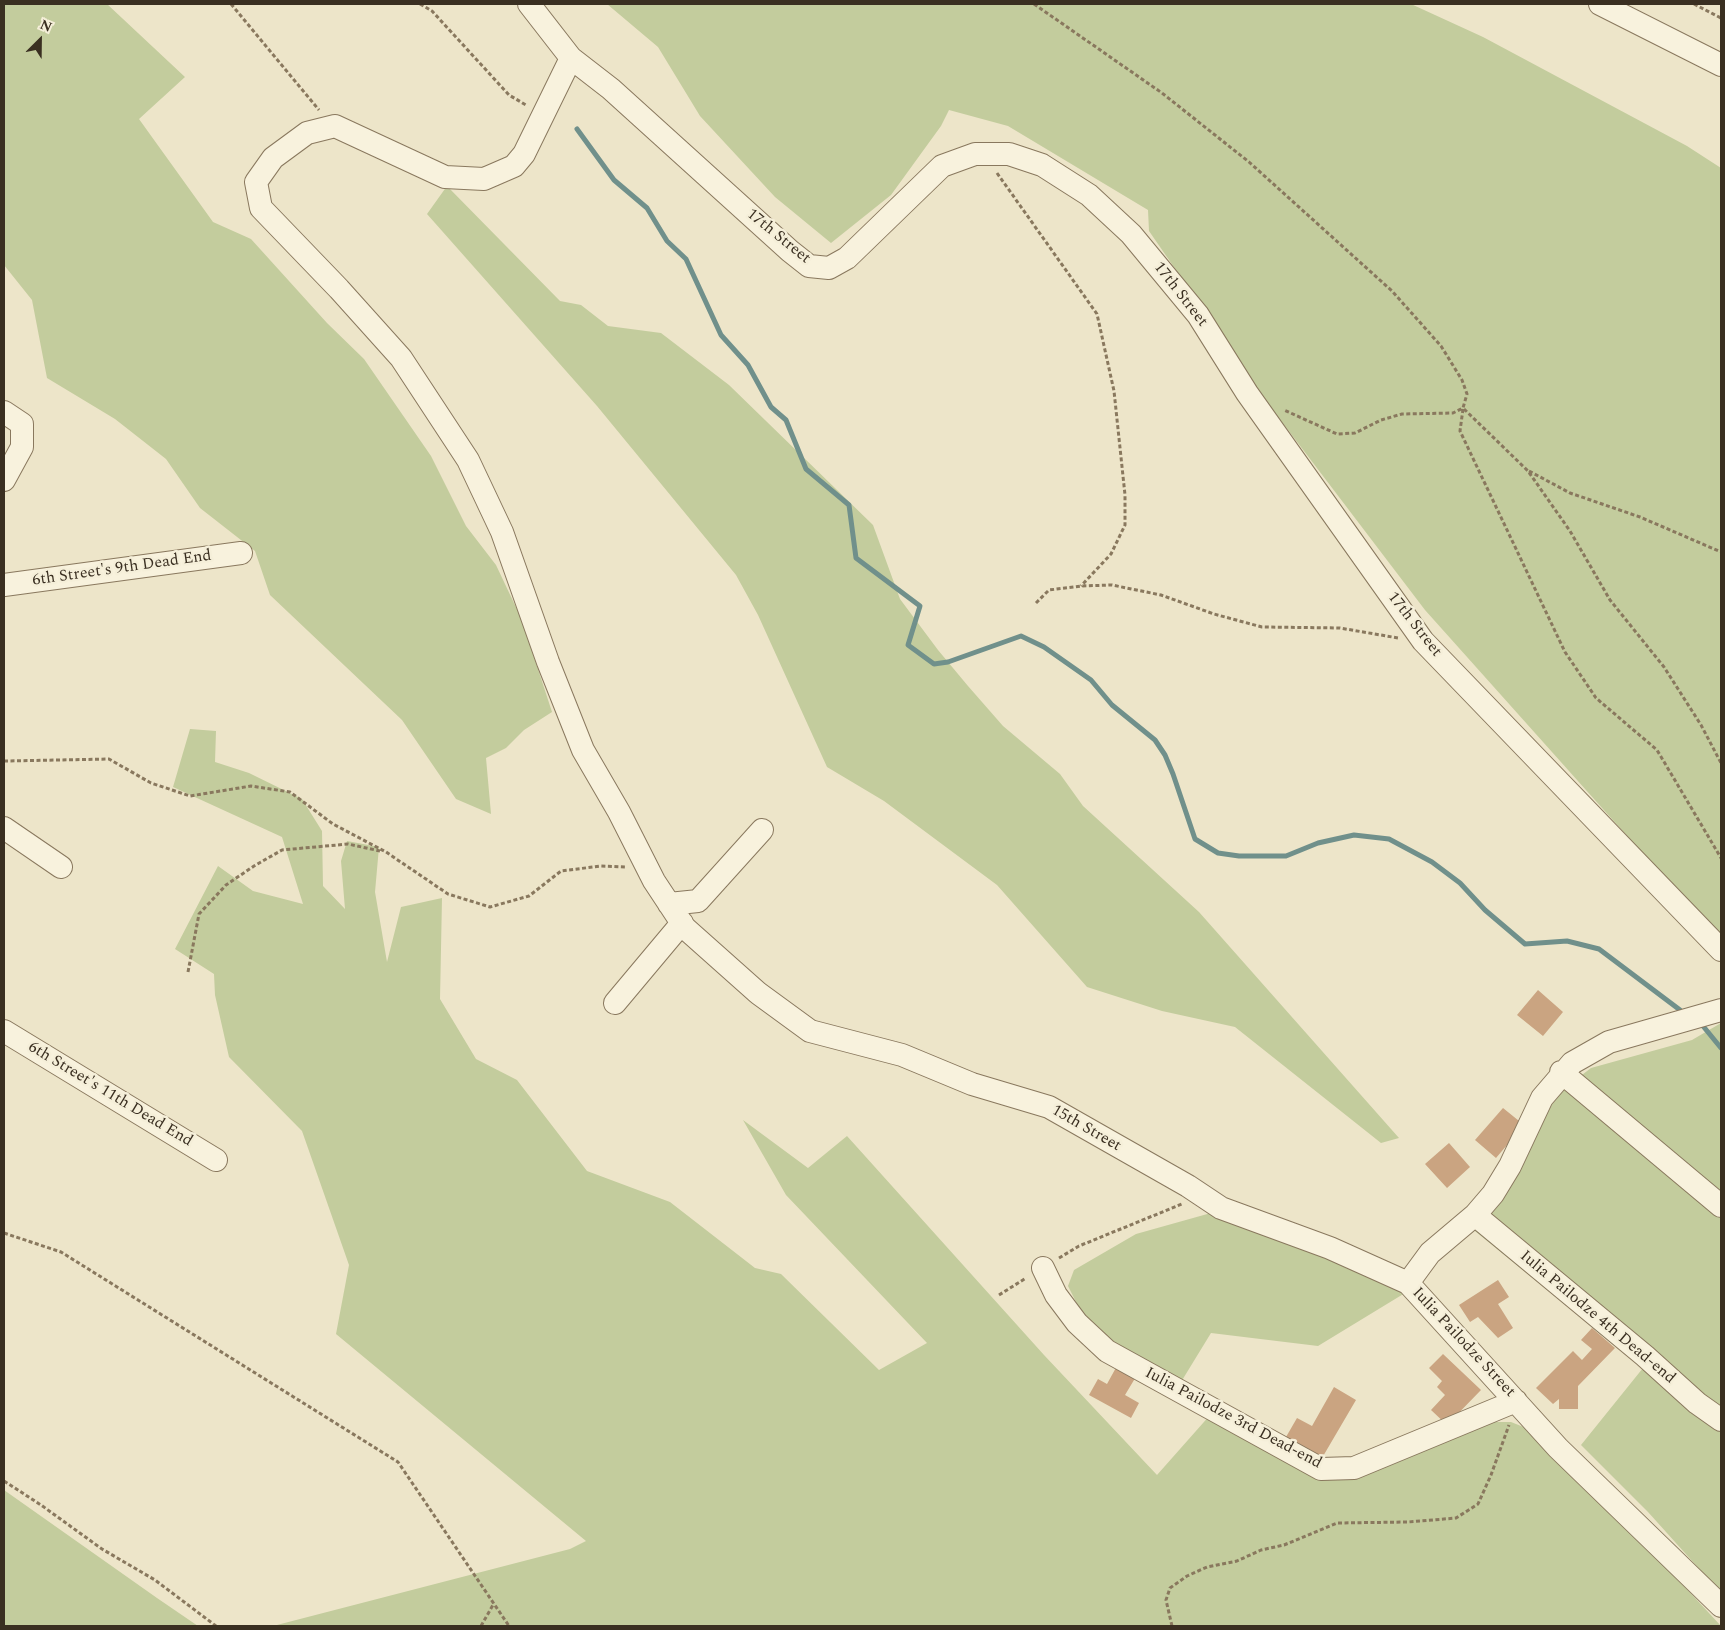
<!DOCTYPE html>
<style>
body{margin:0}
#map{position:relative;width:1725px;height:1630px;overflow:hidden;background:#ede5c9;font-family:Spectral,serif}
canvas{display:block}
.frame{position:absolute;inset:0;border:5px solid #3a2f21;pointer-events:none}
.north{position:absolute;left:15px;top:15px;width:50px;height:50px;-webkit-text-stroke:4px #f5efd9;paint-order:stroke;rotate:23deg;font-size:14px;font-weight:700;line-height:20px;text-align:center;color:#3a2f21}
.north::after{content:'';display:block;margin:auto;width:18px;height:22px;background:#3a2f21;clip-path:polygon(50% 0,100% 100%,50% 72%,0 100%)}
</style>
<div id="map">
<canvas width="1725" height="1630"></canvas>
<div class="frame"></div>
<div class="north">N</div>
</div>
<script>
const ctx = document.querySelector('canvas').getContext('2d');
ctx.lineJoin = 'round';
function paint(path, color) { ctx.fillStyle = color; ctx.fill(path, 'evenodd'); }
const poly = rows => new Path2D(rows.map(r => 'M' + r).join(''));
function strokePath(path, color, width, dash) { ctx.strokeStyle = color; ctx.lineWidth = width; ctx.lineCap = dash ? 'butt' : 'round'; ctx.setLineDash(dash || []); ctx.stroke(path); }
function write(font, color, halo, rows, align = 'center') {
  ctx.font = font + ' Spectral,serif'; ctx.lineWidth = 5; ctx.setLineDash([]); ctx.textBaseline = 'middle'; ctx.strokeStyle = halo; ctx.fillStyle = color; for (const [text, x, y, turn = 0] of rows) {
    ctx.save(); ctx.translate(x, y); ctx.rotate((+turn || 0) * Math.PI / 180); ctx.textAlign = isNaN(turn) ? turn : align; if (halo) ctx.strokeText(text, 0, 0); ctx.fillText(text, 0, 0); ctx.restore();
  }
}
const green = poly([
 [4,4,107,4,185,77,139,119,213,222,251,239,327,323,364,359,431,456,466,526,496,565,522,620,552,712,524,730,506,748,486,758,491,814,456,799,402,720,270,595,255,551,200,508,166,459,115,419,47,378,32,300,4,265],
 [607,4,1411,4,1483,37,1687,146,1721,168,1721,941,1425,610,1272,409,1149,231,1148,210,1008,126,949,110,941,126,891,195,831,243,775,197,700,116,658,47],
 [447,186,560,301,581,305,608,326,661,333,729,385,873,525,900,599,938,650,968,686,1003,726,1060,774,1083,806,1199,912,1399,1138,1381,1143,1235,1027,1162,1011,1087,987,997,885,884,801,827,767,758,615,736,575,597,406,427,214],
 [190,729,216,731,215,762,249,773,302,799,322,831,323,886,345,909,341,861,347,841,379,847,375,892,387,962,401,907,442,898,440,999,476,1059,517,1080,587,1171,670,1202,755,1268,781,1274,879,1370,927,1343,786,1195,743,1120,808,1168,847,1136,1044,1355,1157,1475,1211,1414,1320,1479,1487,1422,1511,1422,1531,1430,1624,1521,1721,1626,273,1626,570,1549,586,1541,336,1334,349,1265,302,1131,229,1057,215,995,214,974,175,949,218,866,253,891,303,904,282,837,173,787],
 [1721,1023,1721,1593,1648,1512,1581,1445,1643,1368,1470,1227,1543,1116,1565,1088,1591,1068,1692,1040],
 [1218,1211,1405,1293,1318,1346,1211,1333,1181,1382,1105,1338,1080,1310,1068,1286,1074,1270,1136,1234],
 [4,1490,157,1598,198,1626,4,1626]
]);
const stream = poly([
 [577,129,614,180,647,208,667,241,686,259,721,335,748,365,771,407,786,420,806,469,849,505,856,558,920,606,908,645,934,664,948,662,1021,636,1044,647,1091,680,1112,705,1155,740,1165,755,1173,774,1195,839,1218,853,1239,856,1286,856,1318,843,1354,835,1389,839,1432,862,1460,883,1485,910,1525,944,1567,941,1599,949,1680,1010],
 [1703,1026,1721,1048]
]);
const building = poly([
 [1538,990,1563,1012,1543,1036,1517,1015],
 [1503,1108,1524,1125,1496,1158,1475,1140],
 [1449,1143,1470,1167,1447,1188,1425,1164],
 [1498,1280,1509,1297,1498,1304,1513,1328,1498,1338,1478,1317,1470,1322,1459,1305],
 [1592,1328,1615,1348,1578,1386,1578,1409,1559,1409,1559,1399,1553,1404,1536,1388,1573,1351,1582,1360,1592,1349,1581,1340],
 [1443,1354,1481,1390,1447,1425,1431,1410,1445,1395,1437,1387,1442,1381,1429,1368],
 [1118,1364,1137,1375,1125,1395,1139,1403,1131,1418,1089,1395,1098,1379,1107,1384],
 [1334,1387,1356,1400,1322,1458,1286,1437,1297,1418,1312,1426]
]);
const path = poly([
 [231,4,319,110],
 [420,4,432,11,509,95,526,105],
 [1034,4,1162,93,1249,162,1392,291,1441,346,1462,380,1467,394,1463,408,1453,413,1402,414,1381,420,1355,433,1337,434,1284,410],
 [1694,4,1721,18],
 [997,173,1097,314,1114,391,1125,495,1125,525,1111,554,1081,586],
 [1463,409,1460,431,1565,652,1596,698,1657,750,1721,858],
 [1464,409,1528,471,1570,531,1610,600,1664,667,1701,725,1721,763],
 [1529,471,1570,493,1640,517,1721,552],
 [1036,603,1049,590,1081,586,1112,585,1161,595,1214,614,1262,627,1340,628,1398,638],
 [4,761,109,759,151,783,190,796,251,786,290,792,333,824,386,852,448,894,490,907,529,896,561,871,601,866,626,867],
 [188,972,199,914,226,885,254,866,282,850,348,844,380,851],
 [4,1233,61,1252,398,1462,509,1626],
 [1059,1258,1079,1246,1182,1204],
 [999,1295,1026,1278],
 [4,1481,41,1505,102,1549,155,1580,216,1626],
 [481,1626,493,1605],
 [1172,1626,1166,1600,1170,1588,1187,1576,1207,1567,1237,1561,1261,1550,1284,1545,1337,1523,1408,1522,1456,1518,1478,1504,1491,1475,1509,1425]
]);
const minor = poly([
 [529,4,571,58,611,89,790,251,809,266,829,268,847,258,942,166,975,154,1009,154,1042,165,1089,195,1131,234,1198,315,1247,393,1423,641,1721,950],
 [1600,4,1721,65],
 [571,58,524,154,514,166,484,179,445,177,335,126,307,133,273,158,256,182,261,208,339,289,401,358,468,460,502,532,548,662,583,750,619,812,654,881,685,928,758,993,810,1031,902,1055,972,1084,1049,1107,1188,1186,1221,1208,1330,1248,1408,1283,1558,1448,1721,1606],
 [4,412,22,424,22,447,4,480],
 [4,585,241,553],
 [4,828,61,867],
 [669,904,698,901,762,830],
 [615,1003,682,923],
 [4,1031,216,1160],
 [1561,1072,1721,1206],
 [1475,1215,1645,1356,1697,1403,1721,1420],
 [1043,1268,1056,1295,1077,1323,1107,1351,1321,1469,1354,1468,1516,1401],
 [1408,1283,1430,1253,1475,1215,1493,1194,1510,1166,1542,1098,1572,1063,1609,1042,1721,1010]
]);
const streetNames = [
 ["17th Street",778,237,39],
 ["17th Street",1180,295,52],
 ["6th Street's 9th Dead End",122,569,-8],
 ["17th Street",1414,625,52],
 ["6th Street's 11th Dead End",110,1095,31],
 ["15th Street",1086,1129,30],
 ["Iulia Pailodze 4th Dead-end",1597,1318,40],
 ["Iulia Pailodze Street",1463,1343,47],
 ["Iulia Pailodze 3rd Dead-end",1233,1419,28]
];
paint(green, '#c3cc9d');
strokePath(stream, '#70908b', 5);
paint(building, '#caa481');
strokePath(minor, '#89785e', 24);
strokePath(path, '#89785e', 3, [4, 2.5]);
strokePath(minor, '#f8f2dd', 22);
write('16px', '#3a2f21', '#f5efd9', streetNames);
</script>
